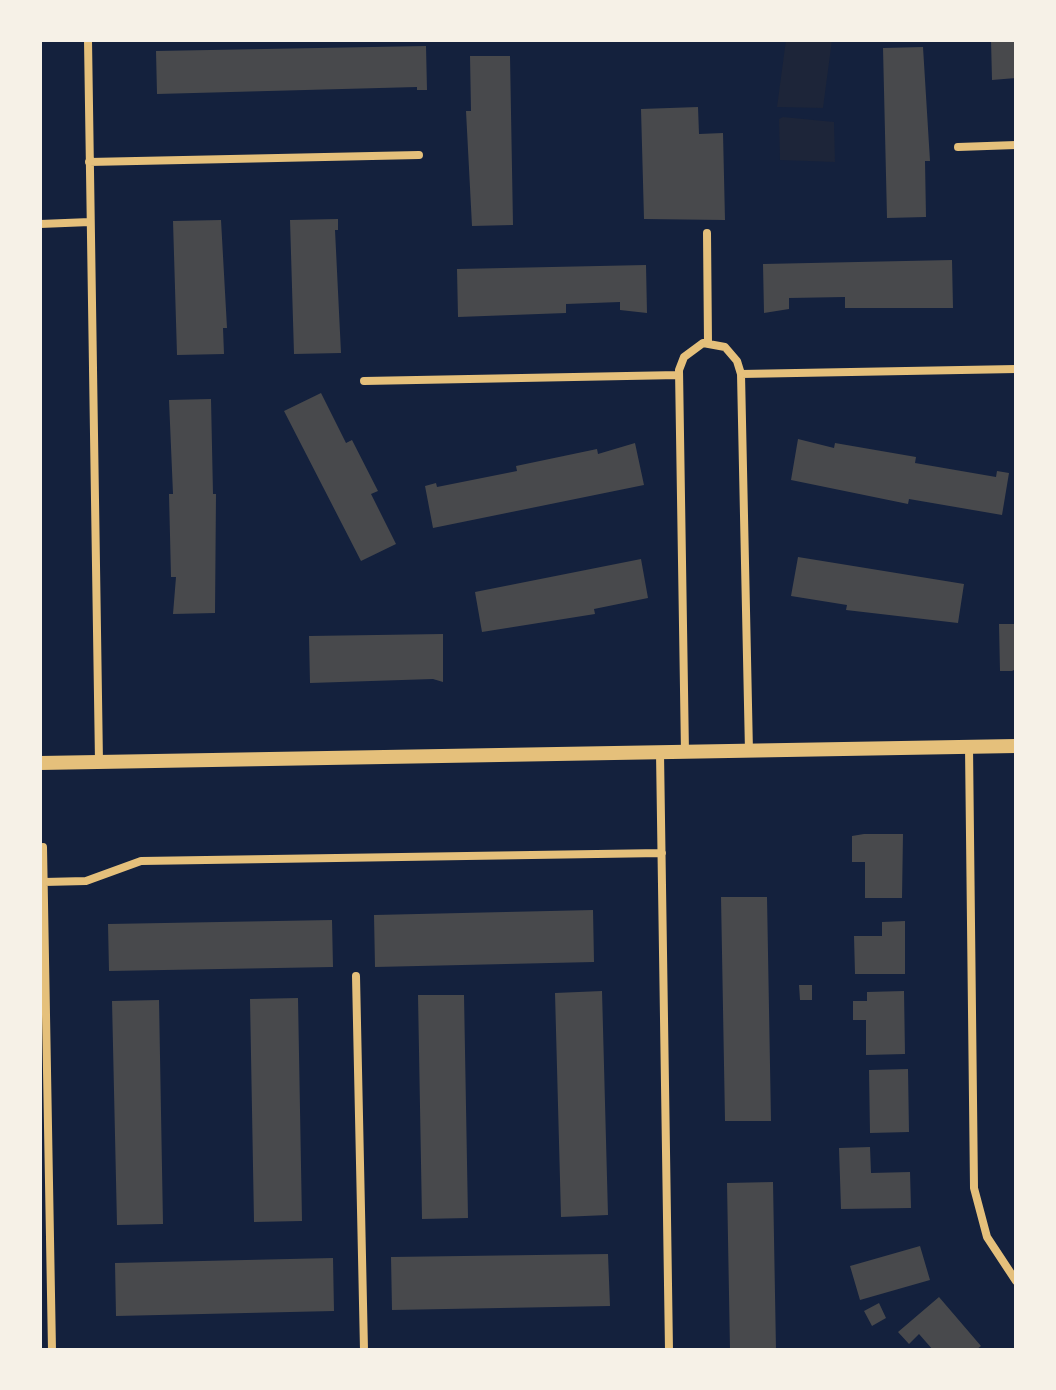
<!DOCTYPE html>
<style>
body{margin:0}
#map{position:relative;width:1056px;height:1390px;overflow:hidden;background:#14213d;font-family:Cabin,sans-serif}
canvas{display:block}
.frame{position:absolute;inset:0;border:42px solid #f6f1e7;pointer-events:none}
</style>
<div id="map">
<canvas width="1056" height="1390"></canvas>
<div class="frame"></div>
</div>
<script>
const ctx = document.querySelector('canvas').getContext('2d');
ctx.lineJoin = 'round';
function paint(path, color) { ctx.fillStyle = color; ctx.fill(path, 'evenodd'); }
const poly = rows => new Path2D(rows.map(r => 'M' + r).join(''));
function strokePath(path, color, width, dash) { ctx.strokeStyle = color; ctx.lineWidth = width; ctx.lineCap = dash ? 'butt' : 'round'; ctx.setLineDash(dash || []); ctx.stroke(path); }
const green = poly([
 [786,40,832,40,823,108,777,107],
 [783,117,834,122,835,162,780,160,779,119]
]);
const building = poly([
 [991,40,1016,40,1016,78,992,80],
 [426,46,427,90,417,90,417,87,157,94,156,51],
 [923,47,930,161,925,161,926,217,887,218,883,48],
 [470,56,510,56,513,225,472,226,466,111,471,111],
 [698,107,699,134,723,133,725,220,644,219,641,109],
 [338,219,338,230,335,230,341,353,294,354,290,220],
 [221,220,227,328,223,328,224,354,177,355,173,221],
 [952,260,953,308,845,308,845,297,789,298,789,309,764,313,763,264],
 [646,265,647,313,620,310,620,302,566,304,566,313,458,317,457,269],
 [321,393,346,443,352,440,378,491,371,494,396,544,361,561,284,411],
 [211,399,213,494,216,494,215,613,173,614,176,577,171,577,169,494,173,494,169,400],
 [798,439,834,448,835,443,916,457,915,463,996,477,997,471,1009,473,1002,515,909,499,908,504,791,480],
 [635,443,644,485,433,528,425,486,436,483,437,487,517,471,516,466,597,449,598,454],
 [798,557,964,584,958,623,846,610,847,605,791,596],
 [641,559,648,598,594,609,595,614,482,632,475,592],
 [999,624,1016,624,1016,669,1012,671,1000,671],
 [443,634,443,682,433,679,310,683,309,636],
 [864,834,903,834,902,898,865,898,865,862,852,862,852,836],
 [721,897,767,897,771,1121,725,1121],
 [593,910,594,962,375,967,374,915],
 [332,920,333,967,109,971,108,924],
 [905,921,905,974,855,974,854,936,882,936,882,922],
 [799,985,812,985,812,1000,800,1000],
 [602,991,608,1215,561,1217,555,993],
 [904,991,905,1054,866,1055,866,1020,853,1020,853,1001,867,1001,867,992],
 [418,995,464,995,468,1218,422,1219],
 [298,998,302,1221,254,1222,250,999],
 [159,1000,163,1224,117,1225,112,1001],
 [908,1069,909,1132,870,1133,869,1070],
 [870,1147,871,1173,910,1172,911,1208,841,1209,839,1148],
 [773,1182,776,1350,730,1350,727,1183],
 [920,1246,930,1280,860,1300,850,1266],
 [608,1254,610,1306,392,1310,391,1257],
 [333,1258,334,1311,116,1316,115,1263],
 [939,1297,981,1346,976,1350,933,1350,919,1334,909,1344,898,1332],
 [879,1303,886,1318,872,1326,864,1311]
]);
const minor = poly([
 [88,40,99,762],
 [958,147,1016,145],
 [89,162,419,155],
 [40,224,90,222],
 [707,233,708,343],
 [741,374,1016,369],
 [364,381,679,375],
 [969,747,974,1188,987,1237,1016,1281],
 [660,753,669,1350],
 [685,753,679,370,684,357,703,343,725,347,737,361,741,374,749,752],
 [43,847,52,1350],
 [44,882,86,881,141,861,662,853],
 [356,976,364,1350]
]);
const tertiary = poly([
 [40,763,1016,746]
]);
paint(green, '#1d2539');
paint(building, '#48494c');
strokePath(minor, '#e5c07b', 8);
strokePath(tertiary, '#e5c07b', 14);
</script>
